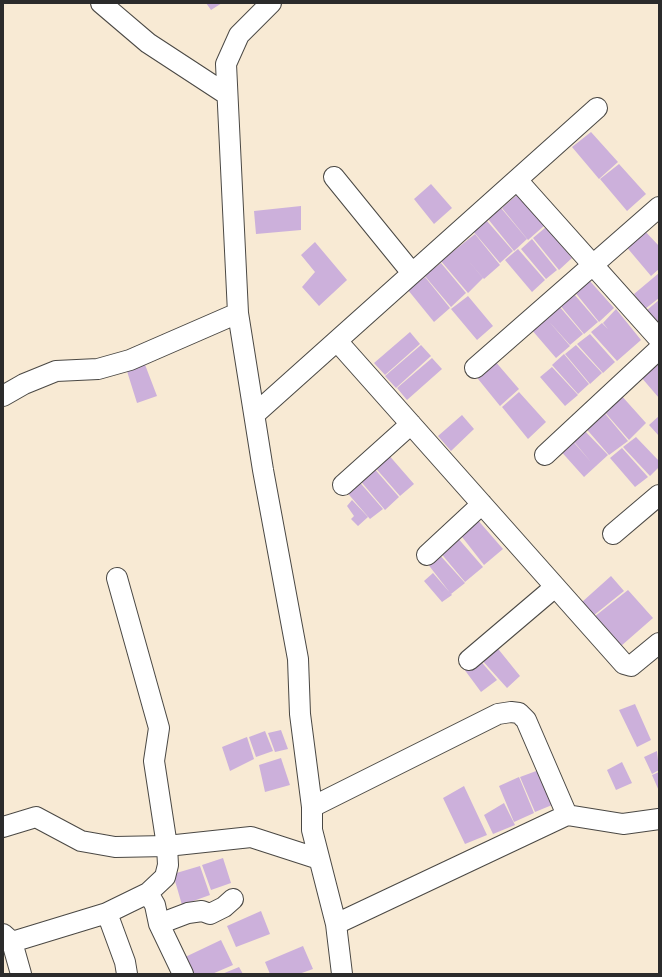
<!DOCTYPE html>
<style>
body{margin:0}
#map{position:relative;width:662px;height:977px;overflow:hidden;background:#f8ead4;font-family:Mali,sans-serif}
canvas{display:block}
.frame{position:absolute;inset:0;border:4px solid #2b2b2b;pointer-events:none}
</style>
<div id="map">
<canvas width="662" height="977"></canvas>
<div class="frame"></div>
</div>
<script>
const ctx = document.querySelector('canvas').getContext('2d');
ctx.lineJoin = 'round';
function paint(path, color) { ctx.fillStyle = color; ctx.fill(path, 'evenodd'); }
const poly = rows => new Path2D(rows.map(r => 'M' + r).join(''));
function strokePath(path, color, width, dash) { ctx.strokeStyle = color; ctx.lineWidth = width; ctx.lineCap = dash ? 'butt' : 'round'; ctx.setLineDash(dash || []); ctx.stroke(path); }
const building = poly([
 [206,3,222,3,211,10],
 [591,132,618,162,599,179,572,147],
 [619,164,646,194,627,211,600,179],
 [431,184,452,208,434,224,414,199],
 [518,194,545,225,528,240,502,208],
 [301,206,301,230,256,234,254,211],
 [501,208,527,239,514,251,488,219],
 [487,221,513,251,500,263,473,231],
 [546,227,572,258,559,270,533,238],
 [643,229,659,246,659,269,651,276,624,244],
 [475,234,500,265,484,279,465,257,483,278,468,293,441,261],
 [532,239,557,270,546,279,521,249],
 [315,242,347,280,319,306,302,287,315,272,301,255],
 [518,249,545,280,532,292,505,260],
 [441,263,466,293,451,307,424,275],
 [659,273,659,298,645,309,634,294],
 [425,277,450,308,434,322,408,290],
 [589,280,614,308,599,322,574,291],
 [574,294,598,322,584,334,559,304],
 [468,296,493,326,477,340,451,309],
 [659,300,659,326,647,310],
 [559,306,583,334,570,345,545,317],
 [616,309,641,340,617,361,591,332,602,323,608,329,603,323],
 [546,318,570,346,556,358,531,329],
 [410,332,420,344,385,375,374,363],
 [590,334,615,362,603,373,577,344],
 [421,345,431,356,396,388,385,376],
 [576,345,602,373,590,384,565,354],
 [564,354,589,384,578,394,552,365],
 [432,358,442,369,407,400,397,388],
 [494,360,519,389,500,406,474,374],
 [659,360,659,398,641,377],
 [144,362,157,396,137,403,126,368],
 [552,367,578,395,565,406,540,377],
 [519,392,546,422,528,439,502,407],
 [620,394,646,423,629,440,603,410],
 [602,410,628,441,609,455,583,425],
 [462,415,474,429,451,451,438,436],
 [659,416,659,436,649,425],
 [582,428,608,455,584,477,558,448,570,438,591,462,570,437],
 [636,437,659,461,659,467,650,476,623,447],
 [622,448,648,477,635,487,610,458],
 [387,453,414,484,400,496,373,465],
 [372,466,399,497,385,510,358,478],
 [356,478,383,509,370,519,344,489],
 [352,500,368,517,358,526,351,519,354,516,347,506],
 [476,518,503,549,484,565,459,533],
 [456,536,483,567,465,582,439,551],
 [438,553,465,583,451,594,427,563],
 [433,573,452,595,442,602,424,581],
 [611,576,624,591,593,616,582,602],
 [628,590,653,618,621,646,594,617],
 [495,645,520,676,507,688,480,658],
 [478,658,497,680,481,692,464,669],
 [635,704,651,740,637,747,619,710],
 [281,730,288,749,275,752,268,733],
 [265,731,273,751,256,757,249,737],
 [247,737,254,759,230,771,222,747],
 [657,751,659,770,652,774,644,757],
 [281,758,290,785,265,792,259,765],
 [622,762,632,783,616,790,607,770],
 [539,770,552,805,535,812,520,777],
 [659,772,659,791,652,775],
 [519,777,534,813,514,822,499,786],
 [464,786,487,835,465,844,443,798],
 [504,803,515,825,493,834,484,815],
 [223,858,231,883,211,890,202,865],
 [200,866,210,895,182,905,173,874],
 [261,911,270,934,236,947,227,926],
 [221,940,233,965,212,974,188,974,181,959],
 [303,946,313,969,299,974,270,974,265,962],
 [239,967,243,974,222,974]
]);
const minor = poly([
 [101,3,148,43,226,94],
 [271,3,239,35,226,64,238,313,263,470,298,659,300,714,312,807,312,830,336,924,342,974],
 [334,177,412,273],
 [517,180,659,339],
 [337,341,624,664,631,666,659,643],
 [475,368,659,207],
 [3,396,24,384,56,371,98,369,130,360,238,313],
 [255,414,597,108],
 [545,455,659,349],
 [343,485,411,424],
 [613,534,659,495],
 [427,555,482,504],
 [469,660,555,587],
 [312,807,498,714,511,712,519,713,526,720,567,815],
 [3,827,36,817,81,841,115,847,167,846,251,837,319,859],
 [148,893,155,905,159,924,183,974],
 [107,913,125,962,127,974],
 [159,924,188,913,202,911,210,914,224,907,233,899],
 [336,924,567,815,623,824,659,819],
 [3,934,12,942,21,974],
 [12,942,107,913,148,893,165,877,168,865,167,846,154,761,159,728,117,578]
]);
paint(building, '#ccb0db');
strokePath(minor, '#4a4844', 22);
strokePath(minor, '#fff', 20);
</script>
